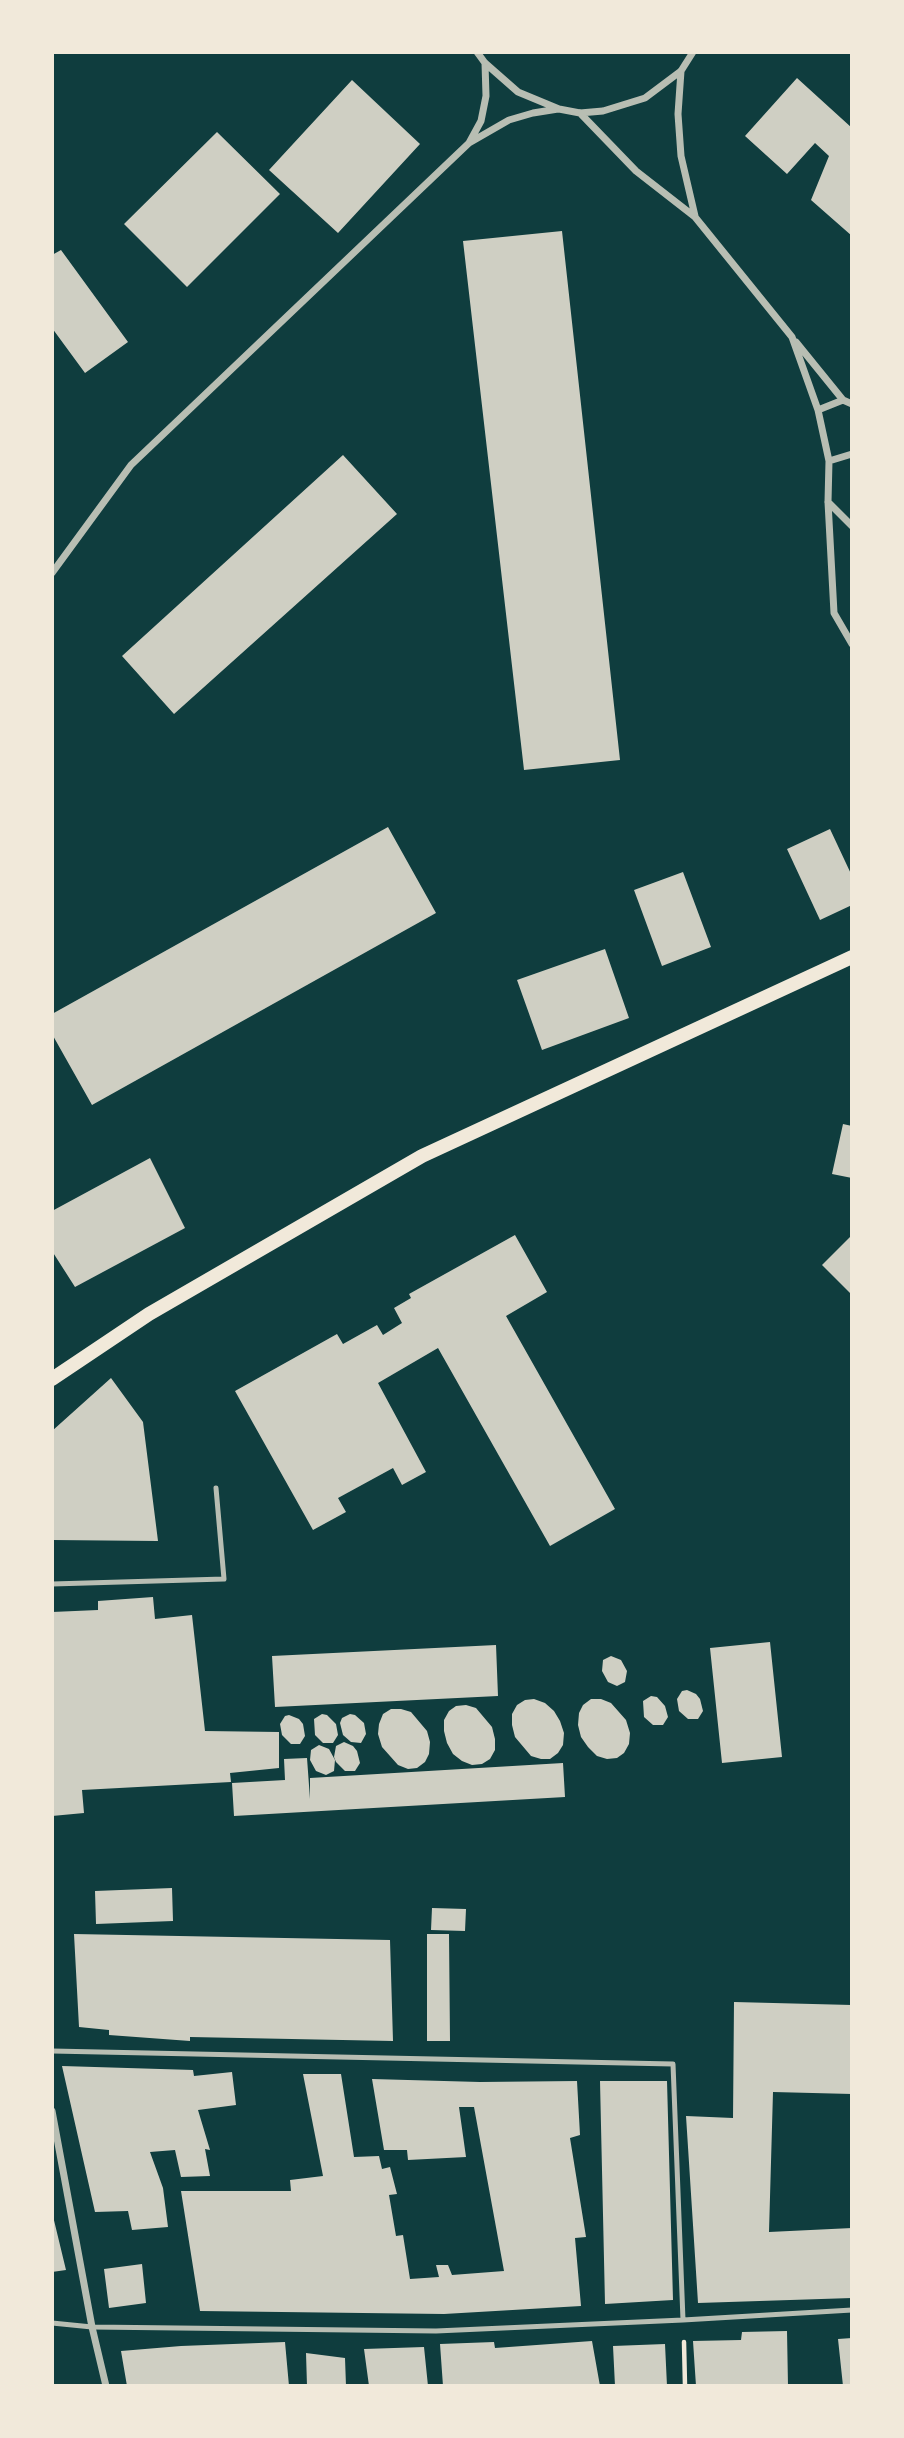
<!DOCTYPE html>
<style>
body{margin:0}
#map{position:relative;width:904px;height:2438px;overflow:hidden;background:#0f3d3e;font-family:"PT Sans Narrow",sans-serif}
canvas{display:block}
.frame{position:absolute;inset:0;border:54px solid #f1e9da;pointer-events:none}
</style>
<div id="map">
<canvas width="904" height="2438"></canvas>
<div class="frame"></div>
</div>
<script>
const ctx = document.querySelector('canvas').getContext('2d');
ctx.lineJoin = 'round';
function paint(path, color) { ctx.fillStyle = color; ctx.fill(path, 'evenodd'); }
const poly = rows => new Path2D(rows.map(r => 'M' + r).join(''));
function strokePath(path, color, width, dash) { ctx.strokeStyle = color; ctx.lineWidth = width; ctx.lineCap = dash ? 'butt' : 'round'; ctx.setLineDash(dash || []); ctx.stroke(path); }
const building = poly([
 [797,78,852,128,852,236,811,200,829,156,815,143,787,174,745,136],
 [352,80,420,144,338,233,269,170],
 [217,132,280,194,187,287,124,224],
 [562,231,620,760,524,770,463,241],
 [61,250,128,342,85,373,52,328,52,255],
 [343,455,397,514,174,714,122,656],
 [388,827,436,913,92,1105,52,1034,52,1014],
 [830,829,852,876,852,905,820,920,787,849],
 [683,872,711,947,662,966,634,890],
 [605,949,629,1018,542,1050,517,980],
 [843,1124,852,1126,852,1178,832,1174],
 [150,1158,185,1228,75,1287,52,1251,52,1211],
 [515,1235,547,1292,506,1316,615,1509,550,1546,438,1348,378,1383,426,1472,402,1485,393,1468,338,1498,346,1512,313,1530,235,1391,337,1334,343,1344,377,1325,383,1335,402,1323,394,1308,411,1298,409,1294],
 [852,1235,852,1295,822,1265],
 [111,1378,143,1422,158,1541,52,1540,52,1431],
 [153,1597,155,1619,192,1615,205,1731,279,1732,279,1768,230,1773,231,1782,82,1790,84,1813,52,1816,52,1612,98,1610,98,1601],
 [770,1642,782,1757,722,1763,710,1648],
 [496,1645,498,1696,275,1707,272,1656],
 [611,1656,621,1660,627,1671,625,1682,617,1686,608,1682,602,1671,603,1660],
 [687,1690,696,1694,700,1699,703,1711,698,1719,688,1719,679,1711,677,1699,682,1691],
 [651,1696,657,1697,665,1706,668,1717,663,1725,653,1725,644,1717,643,1701],
 [534,1699,545,1703,554,1711,560,1721,564,1733,563,1745,558,1753,550,1759,541,1759,531,1756,515,1737,512,1725,512,1714,517,1705,525,1700],
 [591,1699,601,1699,611,1703,626,1720,630,1733,629,1744,624,1753,617,1758,607,1759,597,1756,588,1747,581,1737,578,1725,579,1713,583,1705],
 [466,1705,476,1708,492,1727,495,1739,495,1750,490,1759,482,1764,472,1765,462,1761,453,1754,447,1743,444,1731,444,1720,449,1711,456,1706],
 [391,1709,401,1709,411,1712,427,1731,430,1742,429,1754,425,1762,417,1768,408,1769,398,1765,382,1747,378,1734,379,1724,383,1714],
 [322,1714,327,1715,336,1724,338,1735,333,1743,323,1743,315,1735,314,1719],
 [350,1714,355,1715,364,1723,366,1734,361,1743,351,1742,343,1735,340,1723,342,1718],
 [289,1715,299,1719,303,1724,305,1736,300,1744,291,1744,282,1735,280,1724,285,1716],
 [344,1742,353,1746,357,1751,360,1763,355,1771,345,1771,336,1762,334,1757,336,1746],
 [319,1745,329,1749,335,1760,334,1771,326,1775,316,1771,310,1760,311,1750],
 [307,1758,310,1799,310,1778,563,1763,565,1797,234,1816,232,1783,285,1780,284,1759],
 [172,1888,173,1921,96,1924,95,1891],
 [432,1908,466,1909,465,1931,431,1930],
 [74,1934,390,1940,393,2041,190,2037,190,2041,109,2035,109,2030,79,2027],
 [427,1934,449,1934,450,2041,427,2041],
 [734,2002,852,2005,852,2094,773,2092,769,2232,852,2228,852,2298,698,2303,686,2116,733,2118],
 [62,2066,193,2070,194,2076,232,2072,236,2105,198,2110,210,2150,205,2149,210,2176,181,2177,175,2150,150,2152,163,2188,168,2227,132,2230,128,2211,95,2212],
 [303,2074,341,2074,354,2157,379,2156,382,2169,390,2167,397,2194,389,2195,396,2236,403,2235,410,2279,439,2277,436,2265,448,2265,452,2275,504,2271,474,2107,459,2107,466,2157,408,2160,407,2150,384,2150,372,2079,480,2082,577,2081,580,2135,570,2138,586,2237,575,2238,581,2306,444,2314,200,2311,181,2191,291,2191,290,2180,323,2176],
 [600,2081,667,2081,673,2300,605,2304],
 [52,2212,66,2270,52,2272],
 [142,2264,146,2303,109,2308,104,2269],
 [787,2331,788,2386,696,2386,693,2341,741,2340,742,2332],
 [852,2338,852,2386,843,2386,838,2339],
 [592,2341,600,2386,443,2386,440,2344,494,2342,495,2348],
 [285,2342,289,2386,127,2386,121,2351,181,2346],
 [665,2344,667,2386,615,2386,613,2346],
 [424,2347,428,2386,369,2386,364,2349],
 [306,2353,345,2358,346,2386,307,2386]
]);
const path = poly([
 [684,2342,685,2386]
]);
const service = poly([
 [52,1584,224,1579,216,1488],
 [52,2051,673,2064,683,2320],
 [52,2323,92,2327,436,2331,683,2320,852,2310]
]);
const minor = poly([
 [477,52,485,63,518,92,559,109,580,113,603,111,645,98,681,71,693,52],
 [681,71,678,114,681,156,695,216],
 [580,113,636,171,695,217,792,337,818,410,829,461,828,502,834,613,852,644],
 [469,143,509,120,533,113,558,109],
 [796,342,843,400,852,404],
 [818,410,843,400],
 [829,461,852,454],
 [828,502,852,526],
 [52,573,131,465,469,143,481,121,486,96,485,63],
 [52,2111,92,2327,106,2386]
]);
const secondary = poly([
 [52,1379,149,1314,422,1156,852,957]
]);
paint(building, '#cfcfc3');
strokePath(path, '#f1e9da', 4.5);
strokePath(service, '#b8beb3', 5);
strokePath(minor, '#b8beb3', 7);
strokePath(secondary, '#f1e9da', 14);
</script>
